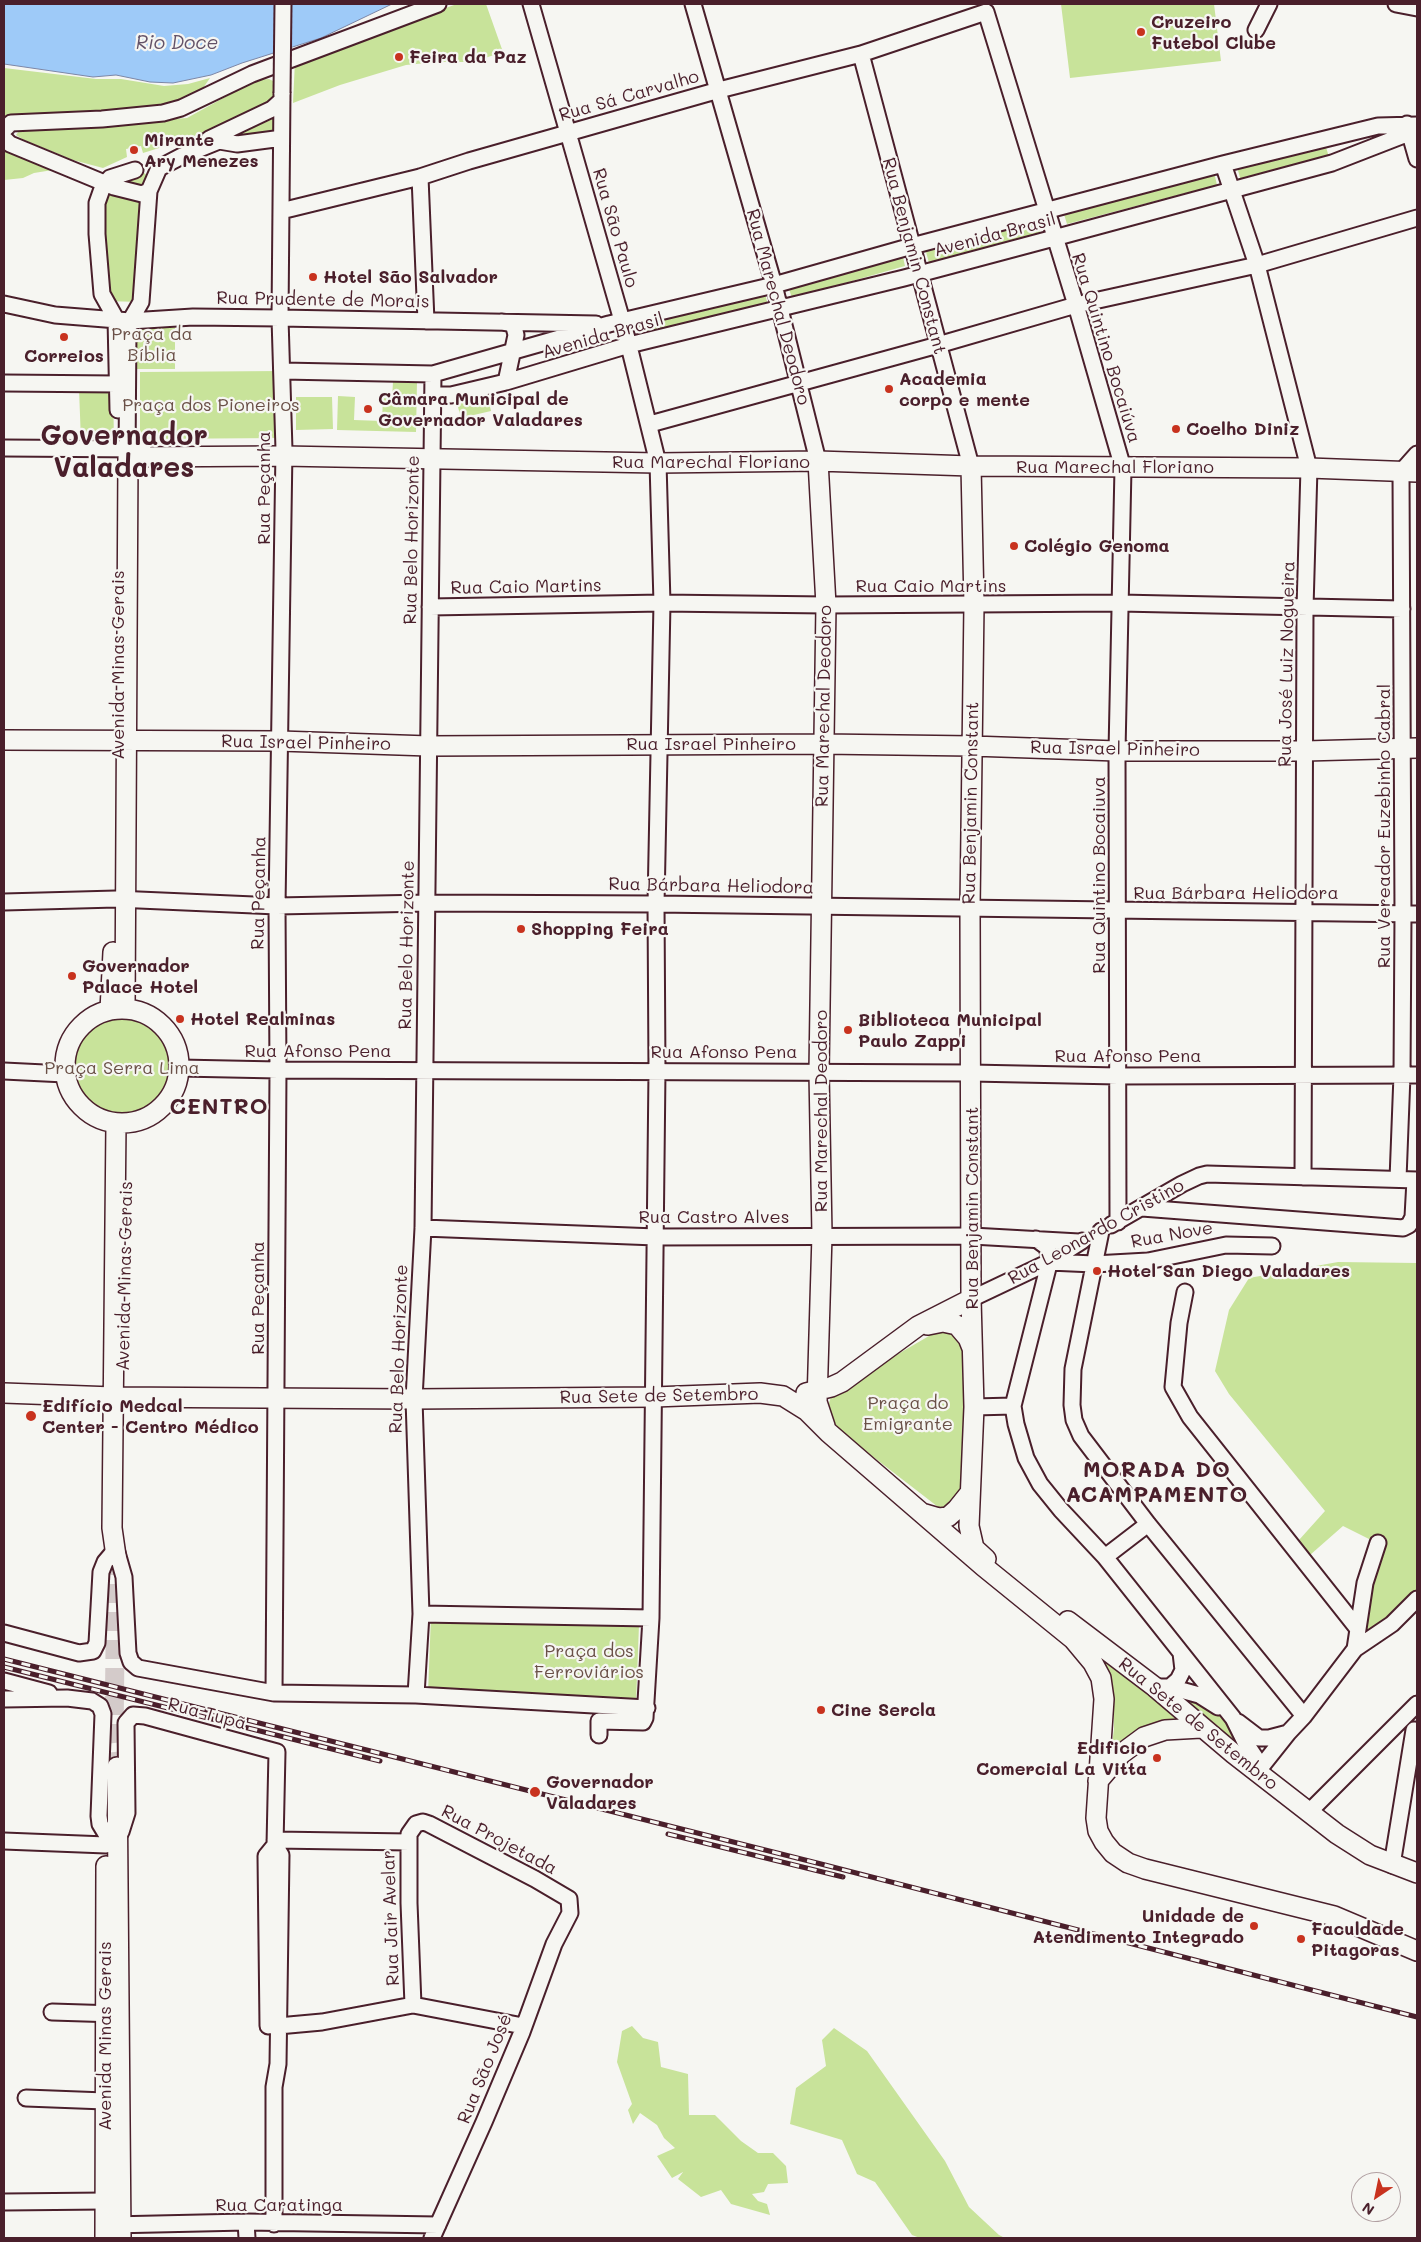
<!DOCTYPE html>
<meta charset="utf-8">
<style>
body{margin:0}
#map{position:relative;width:1421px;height:2242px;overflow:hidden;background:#f6f6f2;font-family:Mali,sans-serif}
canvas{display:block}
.frame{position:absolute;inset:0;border:5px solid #4a1f2b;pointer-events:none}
.north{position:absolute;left:1351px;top:2172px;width:50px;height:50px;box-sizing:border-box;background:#f6f6f2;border:1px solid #b1a0a2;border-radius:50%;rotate:214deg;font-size:14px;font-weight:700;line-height:20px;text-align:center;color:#4a1f2b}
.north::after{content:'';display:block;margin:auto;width:18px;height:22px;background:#c8321e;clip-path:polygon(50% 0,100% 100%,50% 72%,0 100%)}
</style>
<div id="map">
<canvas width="1421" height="2242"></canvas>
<div class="frame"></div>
<div class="north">N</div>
</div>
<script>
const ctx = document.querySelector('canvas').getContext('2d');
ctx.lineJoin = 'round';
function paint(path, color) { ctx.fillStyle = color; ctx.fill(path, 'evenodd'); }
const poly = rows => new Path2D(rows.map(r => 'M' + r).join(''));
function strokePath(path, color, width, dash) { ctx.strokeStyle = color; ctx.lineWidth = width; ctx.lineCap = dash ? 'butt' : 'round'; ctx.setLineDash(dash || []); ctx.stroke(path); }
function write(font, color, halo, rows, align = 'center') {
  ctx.font = font + ' Mali,sans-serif'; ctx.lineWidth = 4.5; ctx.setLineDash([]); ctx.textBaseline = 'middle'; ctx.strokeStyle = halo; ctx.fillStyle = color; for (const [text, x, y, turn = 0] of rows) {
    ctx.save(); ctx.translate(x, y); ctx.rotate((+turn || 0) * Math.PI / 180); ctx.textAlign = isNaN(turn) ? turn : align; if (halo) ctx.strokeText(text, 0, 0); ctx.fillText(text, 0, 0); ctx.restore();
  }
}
const green = poly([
 [457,4,486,4,503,52,473,62,437,62,406,65,340,85,293,103,295,61],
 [1061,4,1214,4,1221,61,1070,78],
 [4,68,96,79,121,79,164,86,188,84,210,78,199,94,153,110,4,127],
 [269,79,275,82,273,102,185,140,143,153,141,146,126,149,127,157,103,168,73,160,24,140,16,135,19,131,24,130,187,118,256,80],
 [273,110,279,133,231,138,233,129],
 [4,140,65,168,34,173,23,178,4,180],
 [1325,144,1329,157,1241,181,1237,167],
 [141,171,150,177,150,187,130,186,130,179],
 [1214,172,1217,185,1067,224,1063,211],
 [100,192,142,194,141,302,104,301],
 [1036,218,1040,233,929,263,925,248],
 [903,257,905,266,792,298,789,289],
 [765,294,768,305,640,338,637,327],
 [175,320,175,369,130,369,131,323],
 [282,371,282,438,140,439,140,372],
 [393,382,417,382,416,432,337,430,338,396,355,397,354,420,382,421,383,398,392,399],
 [113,388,114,440,81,441,79,389],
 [487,393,491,411,461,418,456,400],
 [296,397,332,397,333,429,296,430],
 '73 1068a50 50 0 1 1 100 0a50 50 0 1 1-100 0Z',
 [1338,1262,1417,1263,1417,1599,1366,1636,1369,1600,1383,1546,1343,1526,1310,1555,1299,1540,1325,1511,1229,1394,1215,1371,1229,1310,1249,1278],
 [941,1329,961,1335,966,1361,966,1488,963,1498,942,1510,832,1425,828,1406,831,1397,838,1389],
 [431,1616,639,1625,636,1702,428,1693],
 [1097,1650,1189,1722,1110,1760,1114,1729,1113,1700],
 [1172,1693,1186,1695,1222,1713,1250,1758],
 [632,2026,643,2038,658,2042,661,2067,688,2074,689,2115,715,2115,741,2141,758,2153,773,2153,786,2166,788,2183,768,2184,764,2192,752,2194,758,2201,767,2204,770,2215,731,2204,721,2190,701,2197,678,2179,683,2172,672,2178,657,2156,675,2148,664,2138,657,2125,640,2113,633,2124,628,2110,632,2104,617,2062,622,2031],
 [834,2028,867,2051,945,2161,969,2207,999,2235,1005,2238,920,2238,912,2235,875,2182,857,2174,842,2140,790,2124,796,2088,826,2066,822,2040]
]);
const water = poly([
 [4,4,392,4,321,38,242,63,211,75,173,83,150,82,116,75,93,77,4,64,4,4]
]);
const majorTunnel = poly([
 [116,1556,114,1741,117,1767]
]);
const minor = poly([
 [531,4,627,338,658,463,662,603,656,904,657,1071,651,1618,645,1718,643,1722,599,1721,599,1735],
 [693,4,774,285,818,461],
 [1396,4,1417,8],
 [1256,30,1269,4],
 [861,54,971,466],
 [1407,124,1417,159],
 [4,130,11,123,102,119,163,113,181,108,252,74,438,4],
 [4,138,10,144,114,187,142,194,149,191,159,168,182,156,219,141,237,144,275,139],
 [209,139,272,109,282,100],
 [1223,164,1257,265,1309,468,1305,608,1303,1177],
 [420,177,426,321],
 [281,211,420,177,469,161,719,90,861,54,986,12,1076,305,1123,468,1117,751,1118,1222],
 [4,304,55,315,130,321,193,317,280,318,596,324],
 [116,319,102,294,97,234,97,203,103,186,110,178,135,170],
 [116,319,118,410],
 [501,322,509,323,514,327,516,335,506,382],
 [283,371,433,374,609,324,774,285,912,246,1223,164,1378,126,1417,125],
 [4,383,117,384],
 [433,395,451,395,506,382,629,345,904,278,1054,238,1332,163,1417,130],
 [650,424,938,345,1076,305,1257,265,1417,218],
 [4,448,143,449],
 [127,457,128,330,130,321,141,302,149,191],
 [430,607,662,603,826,605,1120,603,1402,609],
 [4,902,116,899,277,906,427,903,656,904,1417,914],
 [180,1068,278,1070,971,1073,1118,1076,1417,1075],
 [4,1071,65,1074],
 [1398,1179,1402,1075,1403,914,1401,472,1417,454],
 [1142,1208,1403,1228,1409,1225,1413,1217,1415,1180],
 [1111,1225,1182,1184,1199,1176,1207,1174,1417,1180],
 [423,1228,656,1237,972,1236,1079,1242],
 [1101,1231,1073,1369,1072,1405,1074,1420,1081,1436,1148,1524,1304,1716],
 [1036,1239,1047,1247,1050,1260,1013,1406,1016,1424,1026,1458,1040,1484,1061,1510,1105,1557,1233,1718,1245,1742,1261,1766],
 [1049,1262,1094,1264,1148,1261,1226,1245,1272,1246],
 [1185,1292,1179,1323,1173,1387,1190,1417,1358,1629],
 [971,1299,1049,1262,1082,1241],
 [974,1407,1013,1406],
 [1105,1557,1148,1524],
 [421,1614,651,1618],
 [4,1633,79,1653,93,1651,97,1643,101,1572,105,1562,116,1549,124,1577,128,1653,131,1662,138,1668,274,1693,416,1695,647,1708],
 [1355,1649,1392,1624,1417,1599],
 [4,1681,49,1693],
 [1155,1687,1170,1687,1199,1695,1218,1707],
 [1170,1687,1178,1680,1183,1670,1181,1653],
 [274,1693,278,1070,277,906,284,450,280,318,282,93],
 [416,1695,421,1614,414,1399,423,1228,433,374],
 [4,1699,67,1698,92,1701,100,1706,103,1714,99,1816,100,1824,106,1834],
 [1238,1722,1259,1738,1269,1738,1288,1733],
 [1257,1772,1288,1733,1304,1716,1355,1649,1365,1583,1378,1543],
 [1309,1812,1417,1704],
 [121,1832,127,1813,126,1723,133,1715,145,1716,277,1752,275,1845,281,1855,278,2064,274,2087,274,2224],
 [275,1840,409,1842],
 [4,1841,106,1845],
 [1392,1865,1414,1730],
 [413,2005,409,1903,409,1834,416,1824,423,1822,429,1824,535,1879,569,1899,570,1913,554,1944,522,2032,484,2122,432,2238],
 [52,2012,116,2014],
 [268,2026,266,1856,275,1845],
 [278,2026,322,2022,413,2005,523,2026],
 [26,2098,105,2101],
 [4,2202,105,2201],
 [246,2222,247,2238],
 [111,2225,246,2222,438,2225]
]);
const major = poly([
 [818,461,826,605,819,1072,822,1235,817,1402,825,1426],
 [971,466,974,604,970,907,971,1299,974,1407,969,1526,974,1548,986,1559],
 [4,740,280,741,429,746,823,744,972,746,1117,751,1305,751,1417,748],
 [125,1009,128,457,283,456,658,463,818,461,971,466,1309,468,1417,472],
 '65 1066a57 57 0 1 1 114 0a57 57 0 1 1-114 0Z',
 [110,1010,113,952],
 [928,1325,943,1322,957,1325,968,1338,972,1348],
 [4,1393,113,1397,414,1399,654,1397,760,1393,783,1396,807,1411,829,1433,983,1566,1073,1639,1093,1663,1101,1678,1104,1699,1096,1818,1098,1831,1104,1842,1113,1853,1128,1863,1145,1869,1334,1916,1417,1951],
 [806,1393,831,1387,842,1382,918,1326,971,1299],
 [922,1513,939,1518,948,1517,957,1509,969,1494],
 [116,1556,112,1528,116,1123],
 [1068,1621,1155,1687,1234,1754,1337,1834,1370,1855,1417,1873],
 [117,1767,121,2238],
 [1098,1781,1121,1754,1144,1737,1165,1730,1201,1728],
 [105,2238,106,1866]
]);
const rail = poly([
 [4,1659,825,1865,1417,2017],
 [4,1667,380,1761],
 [668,1834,843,1877]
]);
const minorBridge = poly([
 [282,93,283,4]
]);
const markers = [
 [1141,32,5,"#c8321e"],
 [399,57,5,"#c8321e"],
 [134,150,5,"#c8321e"],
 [313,277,5,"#c8321e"],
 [64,337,5,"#c8321e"],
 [889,389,5,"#c8321e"],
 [368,409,5,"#c8321e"],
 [1176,429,5,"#c8321e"],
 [1014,546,5,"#c8321e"],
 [521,929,5,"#c8321e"],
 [72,976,5,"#c8321e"],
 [180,1019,5,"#c8321e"],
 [848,1030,5,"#c8321e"],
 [1097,1271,5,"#c8321e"],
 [31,1416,6,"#c8321e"],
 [821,1710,5,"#c8321e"],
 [1157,1758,5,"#c8321e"],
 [535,1792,6,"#c8321e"],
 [1254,1926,5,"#c8321e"],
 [1301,1939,5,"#c8321e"]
];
const poiNames = [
 ["Cruzeiro",1151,22],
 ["Futebol Clube",1151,43],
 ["Feira da Paz",409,57],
 ["Mirante",144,140],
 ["Ary Menezes",144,161],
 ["Hotel São Salvador",323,277],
 ["Correios",64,356,"center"],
 ["Academia",899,379],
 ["corpo e mente",899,400],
 ["Câmara Municipal de",378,399],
 ["Governador Valadares",378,420],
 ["Coelho Diniz",1186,429],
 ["Colégio Genoma",1024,546],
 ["Shopping Feira",531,929],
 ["Governador",82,966],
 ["Palace Hotel",82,987],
 ["Hotel Realminas",190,1019],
 ["Biblioteca Municipal",858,1020],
 ["Paulo Zappi",858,1041],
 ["Hotel San Diego Valadares",1107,1271],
 ["Edifício Medcal",42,1406],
 ["Center - Centro Médico",42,1427],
 ["Cine Sercla",831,1710],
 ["Edificio",1147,1748,"right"],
 ["Comercial La Vitta",1147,1769,"right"],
 ["Governador",546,1782],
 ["Valadares",546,1803],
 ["Unidade de",1244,1916,"right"],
 ["Atendimento Integrado",1244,1937,"right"],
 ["Faculdade",1311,1929],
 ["Pitagoras",1311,1950]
];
const streetNames = [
 ["Rua Sá Carvalho",629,96,-16],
 ["Rua São Paulo",615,228,74],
 ["Avenida Brasil",995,235,-15],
 ["Rua Benjamin Constant",914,256,75],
 ["Rua Prudente de Morais",323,300,1],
 ["Rua Marechal Deodoro",778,307,75],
 ["Avenida Brasil",603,336,-16],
 ["Rua Quintino Bocaiúva",1106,348,73],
 ["Rua Marechal Floriano",711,462],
 ["Rua Marechal Floriano",1115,467],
 ["Rua Peçanha",264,488,-90],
 ["Rua Belo Horizonte",412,540,-89],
 ["Rua Caio Martins",931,586],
 ["Rua Caio Martins",526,587,-1],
 ["Rua José Luiz Nogueira",1287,664,-89],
 ["Avenida Minas Gerais",118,665,-90],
 ["Rua Marechal Deodoro",824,706,-89],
 ["Rua Israel Pinheiro",306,743,1],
 ["Rua Israel Pinheiro",711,744],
 ["Rua Israel Pinheiro",1115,749,1],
 ["Rua Benjamin Constant",971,803,-89],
 ["Rua Vereador Euzebinho Cabral",1384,826,-90],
 ["Rua Quintino Bocaiuva",1099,875,-90],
 ["Rua Bárbara Heliodora",711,886,1],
 ["Rua Peçanha",259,893,-89],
 ["Rua Bárbara Heliodora",1236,893],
 ["Rua Belo Horizonte",407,945,-89],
 ["Rua Afonso Pena",318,1051],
 ["Rua Afonso Pena",724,1052],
 ["Rua Afonso Pena",1128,1056],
 ["Rua Marechal Deodoro",821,1111,-90],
 ["Rua Benjamin Constant",972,1208,-90],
 ["Rua Castro Alves",714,1217],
 ["Rua Leonardo Cristino",1096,1232,-29],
 ["Rua Nove",1172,1235,-10],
 ["Avenida Minas Gerais",125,1276,-89],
 ["Rua Peçanha",258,1298,-90],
 ["Rua Belo Horizonte",399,1349,-88],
 ["Rua Sete de Setembro",659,1396,-1],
 ["Rua Tupã",207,1714,15],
 ["Rua Sete de Setembro",1198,1724,39],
 ["Rua Projetada",499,1840,28],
 ["Rua Jair Avelar",391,1918,-92],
 ["Avenida Minas Gerais",105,2036,-90],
 ["Rua São José",485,2069,-68],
 ["Rua Caratinga",279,2205]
];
const parkNames = [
 ["Praça da",152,334],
 ["Bíblia",152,355],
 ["Praça dos Pioneiros",211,405],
 ["Praça Serra Lima",122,1068],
 ["Praça do",908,1403],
 ["Emigrante",908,1424],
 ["Praça dos",589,1651],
 ["Ferroviários",589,1672]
];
const waterNames = [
 ["Rio Doce",177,43]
];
const districtNames = [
 ["CENTRO",219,1107],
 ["MORADA DO",1157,1470],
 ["ACAMPAMENTO",1157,1495]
];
const townNames = [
 ["Governador",124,436],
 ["Valadares",124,468]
];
paint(green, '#c8e39a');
paint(water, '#9ecaf8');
strokePath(water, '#7c86a6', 1);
strokePath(majorTunnel, '#d4cbca', 19, [19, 9]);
strokePath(minor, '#4a1f2b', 19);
strokePath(major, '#4a1f2b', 22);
strokePath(minor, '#f6f6f2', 15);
strokePath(major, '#f6f6f2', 19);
strokePath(rail, '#4a1f2b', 5);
strokePath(rail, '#f6f6f2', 3, [9]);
strokePath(minorBridge, '#4a1f2b', 19, []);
strokePath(minorBridge, '#f6f6f2', 15);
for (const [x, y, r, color] of markers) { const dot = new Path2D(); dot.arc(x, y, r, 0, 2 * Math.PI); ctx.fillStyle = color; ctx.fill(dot); strokePath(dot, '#f6f6f2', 2); }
write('bold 18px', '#4a1f2b', '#f6f6f2', poiNames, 'left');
write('18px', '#4a1f2b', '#f6f6f2', streetNames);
write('18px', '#6a5047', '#f6f6f2', parkNames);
write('italic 19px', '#635268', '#f6f6f2', waterNames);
ctx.letterSpacing = '1px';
write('bold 22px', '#4a1f2b', '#f6f6f2', districtNames);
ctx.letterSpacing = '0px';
write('bold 28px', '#4a1f2b', '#f6f6f2', townNames);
</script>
